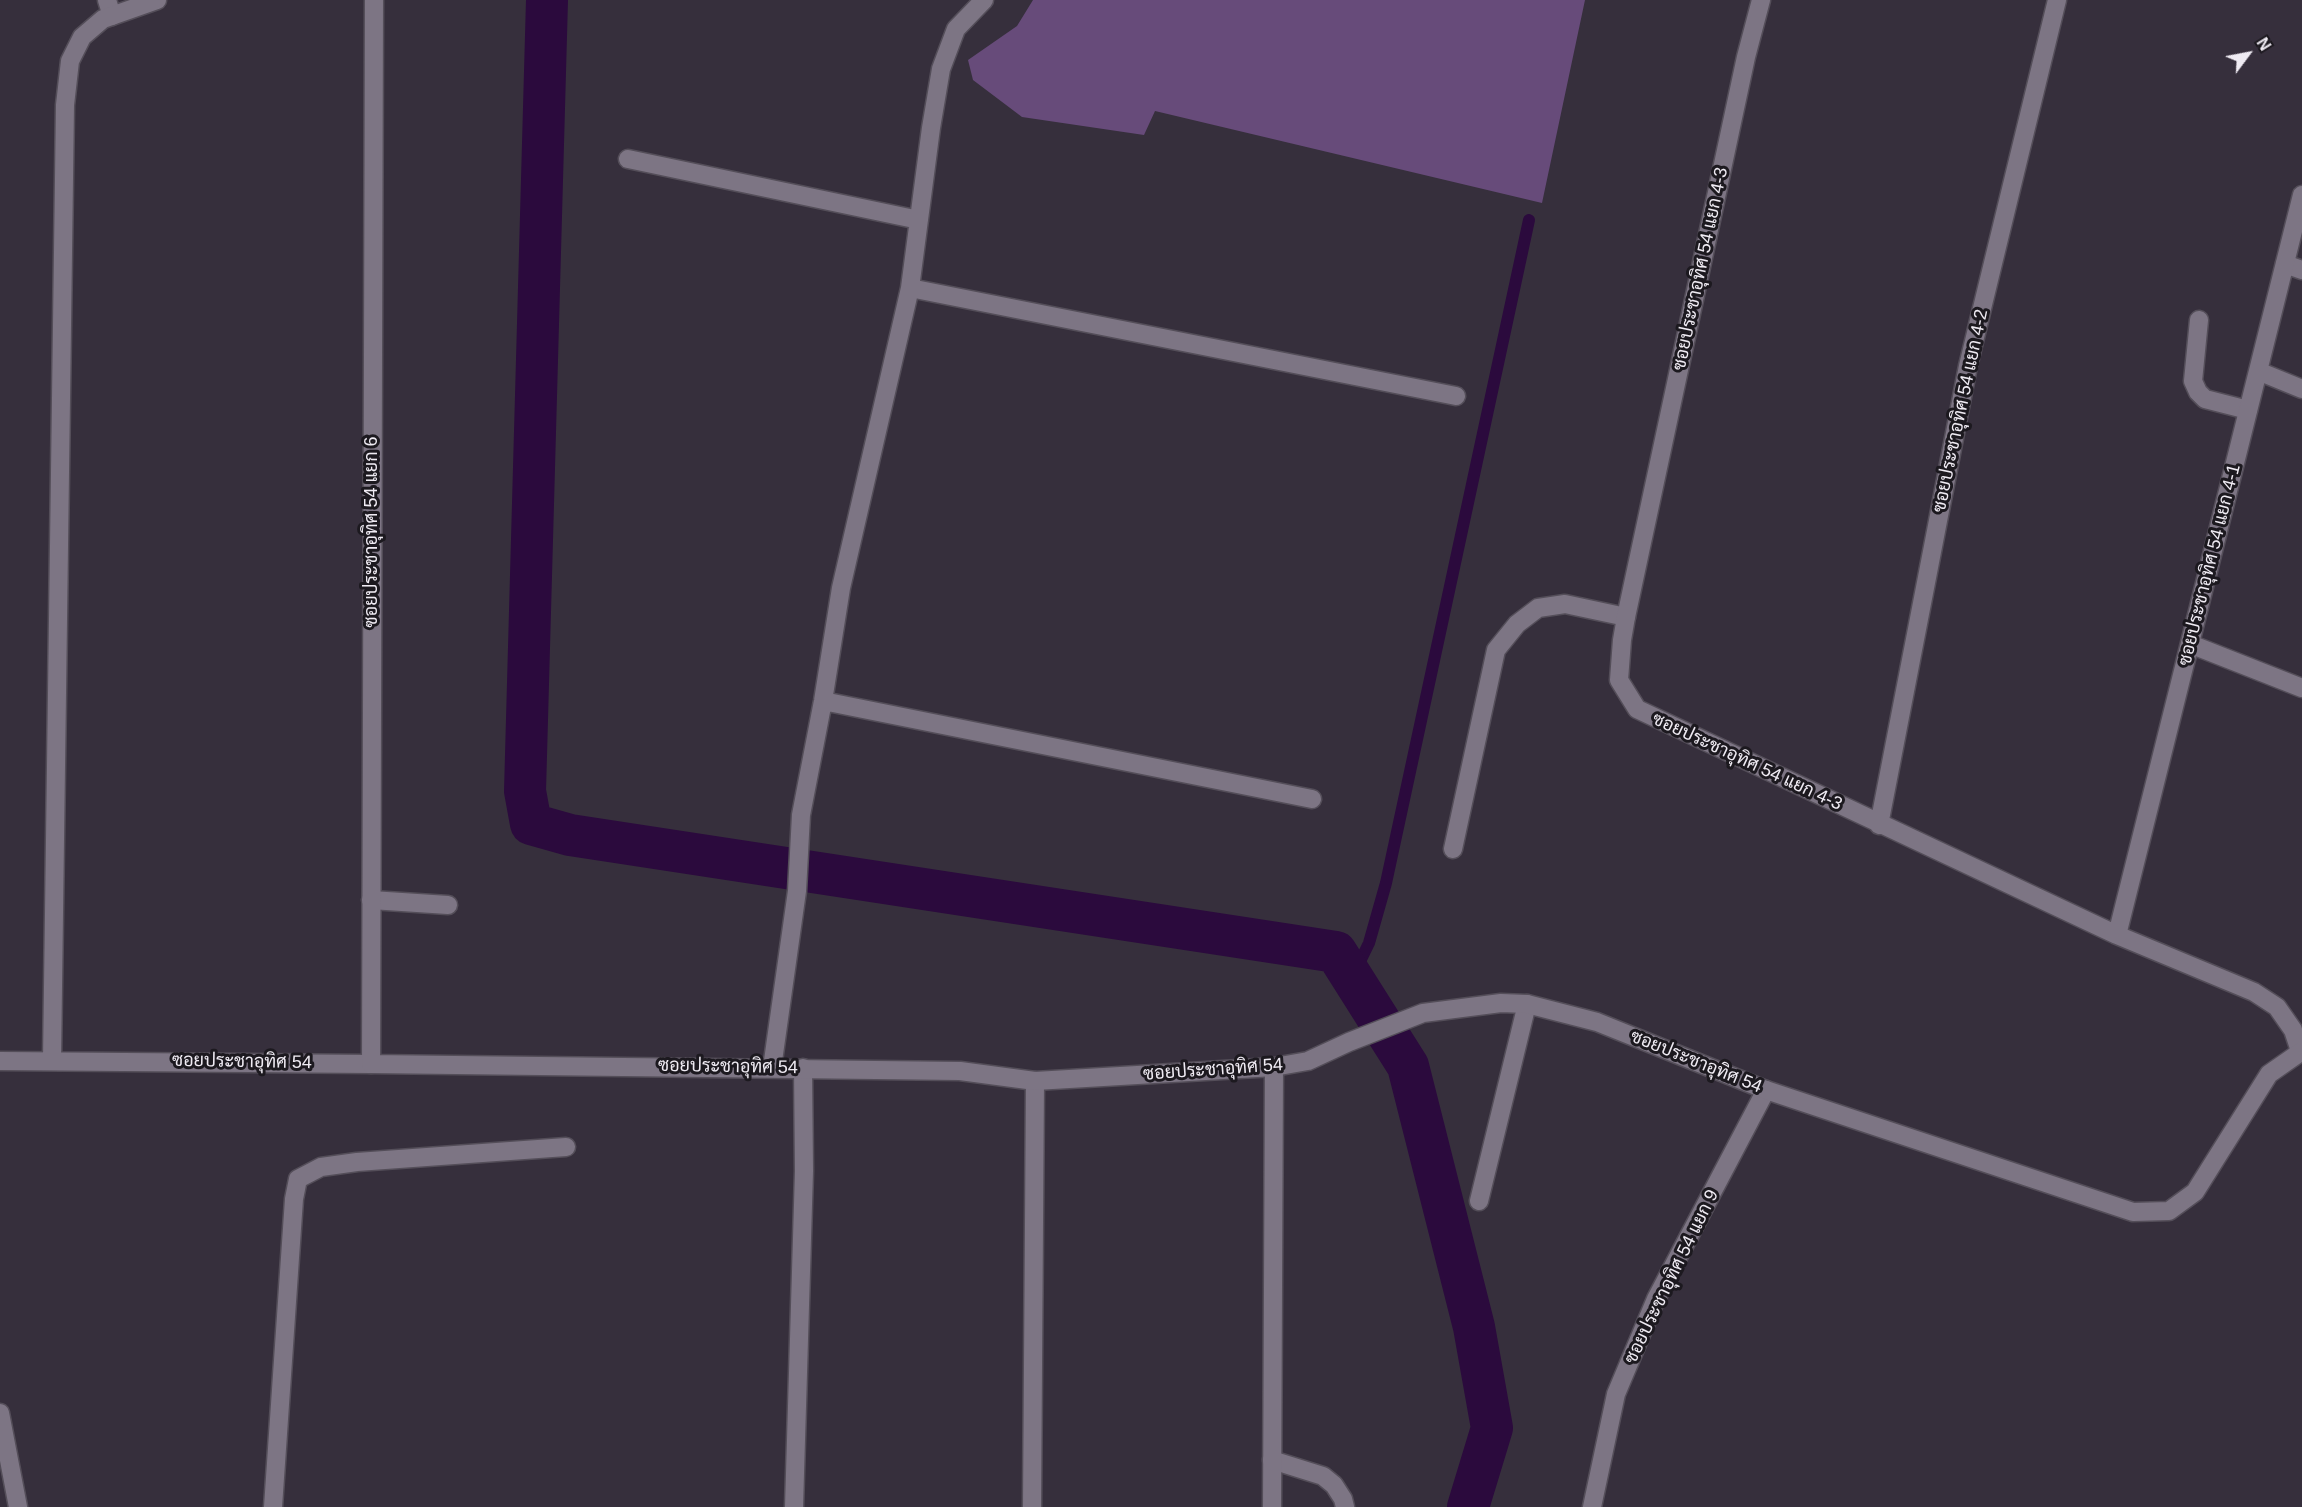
<!DOCTYPE html>
<meta charset="utf-8">
<style>
body{margin:0}
#map{position:relative;width:2302px;height:1507px;overflow:hidden;background:#362f3c;font-family:Helvetica,sans-serif}
canvas{display:block}
.north{position:absolute;left:2218px;top:24px;width:60px;height:60px;-webkit-text-stroke:4px #1c191f;paint-order:stroke;rotate:58deg;font-size:16px;font-weight:700;line-height:24px;text-align:center;color:#efebf3}
.north::after{content:'';display:block;margin:auto;width:21px;height:27px;background:#efebf3;clip-path:polygon(50% 0,100% 100%,50% 72%,0 100%)}
</style>
<div id="map">
<canvas width="2302" height="1507"></canvas>
<div class="north">N</div>
</div>
<script>
const ctx = document.querySelector('canvas').getContext('2d');
ctx.lineJoin = 'round';
function paint(path, color) { ctx.fillStyle = color; ctx.fill(path, 'evenodd'); }
const poly = rows => new Path2D(rows.map(r => 'M' + r).join(''));
function strokePath(path, color, width, dash) { ctx.strokeStyle = color; ctx.lineWidth = width; ctx.lineCap = dash ? 'butt' : 'round'; ctx.setLineDash(dash || []); ctx.stroke(path); }
function write(font, color, halo, rows, align = 'center') {
  ctx.font = font + ' Helvetica,Sarabun,sans-serif'; ctx.lineWidth = 6; ctx.setLineDash([]); ctx.textBaseline = 'middle'; ctx.strokeStyle = halo; ctx.fillStyle = color; for (const [text, x, y, turn = 0] of rows) {
    ctx.save(); ctx.translate(x, y); ctx.rotate((+turn || 0) * Math.PI / 180); ctx.textAlign = isNaN(turn) ? turn : align; if (halo) ctx.strokeText(text, 0, 0); ctx.fillText(text, 0, 0); ctx.restore();
  }
}
const green = poly([
 [1033,0,1585,0,1542,203,1155,111,1144,135,1022,117,973,80,968,60,1017,26]
]);
const stream = poly([
 [1352,978,1369,943,1386,883,1529,220]
]);
const canal = poly([
 [547,0,525,791,531,824,570,835,1336,952,1408,1066,1474,1327,1492,1428,1468,1507]
]);
const service = poly([
 [107,0,112,16],
 [2285,264,2302,270],
 [2199,320,2193,381,2198,392,2205,399,2248,410],
 [1453,849,1496,650,1517,624,1538,608,1565,604,1626,617],
 [371,900,448,905],
 [1479,1201,1527,1004],
 [1272,1460,1323,1476,1334,1485,1343,1499,1345,1507],
 [273,1507,294,1199,298,1179,321,1167,357,1162,566,1147]
]);
const minor = poly([
 [1761,0,1746,57,1626,617,1622,640,1619,680,1637,709,2117,935,2254,992,2277,1007,2293,1030,2300,1051],
 [628,159,919,220],
 [910,288,1456,396],
 [2258,371,2302,389],
 [2190,644,2302,688],
 [823,701,1312,799],
 [1879,825,1968,366,2057,0],
 [2117,935,2302,195],
 [52,1060,65,105,70,61,82,37,103,19,157,0],
 [0,1061,371,1064],
 [772,1068,797,891,801,815,823,701,841,588,910,288,931,128,941,69,956,29,984,0],
 [0,1413,18,1507],
 [794,1507,804,1171,803,1068],
 [1032,1507,1035,1081],
 [1272,1507,1274,1067],
 [1592,1507,1616,1394,1656,1299,1766,1090]
]);
const tertiary = poly([
 [374,0,371,1064,960,1071,1035,1081,1274,1067,1308,1061,1349,1042,1423,1013,1501,1003,1527,1004,1597,1022,1766,1090,2133,1212,2169,1211,2195,1192,2269,1074,2302,1051]
]);
const streetNames = [
 ["ซอยประชาอุทิศ 54 แยก 4-3",1701,269,-78],
 ["ซอยประชาอุทิศ 54 แยก 4-2",1961,411,-78],
 ["ซอยประชาอุทิศ 54 แยก 6",372,532,-90],
 ["ซอยประชาอุทิศ 54 แยก 4-1",2210,565,-76],
 ["ซอยประชาอุทิศ 54 แยก 4-3",1747,762,25],
 ["ซอยประชาอุทิศ 54",242,1062,1],
 ["ซอยประชาอุทิศ 54",1696,1062,22],
 ["ซอยประชาอุทิศ 54",728,1067,1],
 ["ซอยประชาอุทิศ 54",1213,1070,-4],
 ["ซอยประชาอุทิศ 54 แยก 9",1672,1277,-64]
];
paint(green, '#674b7a');
strokePath(stream, '#2b0a3d', 12);
strokePath(canal, '#2b0a3d', 42);
strokePath(service, '#544e59', 21);
strokePath(minor, '#544e59', 21);
strokePath(tertiary, '#544e59', 21);
strokePath(service, '#7d7584', 18);
strokePath(minor, '#7d7584', 18);
strokePath(tertiary, '#7d7584', 18);
write('18px', '#efebf3', '#1c191f', streetNames);
</script>
